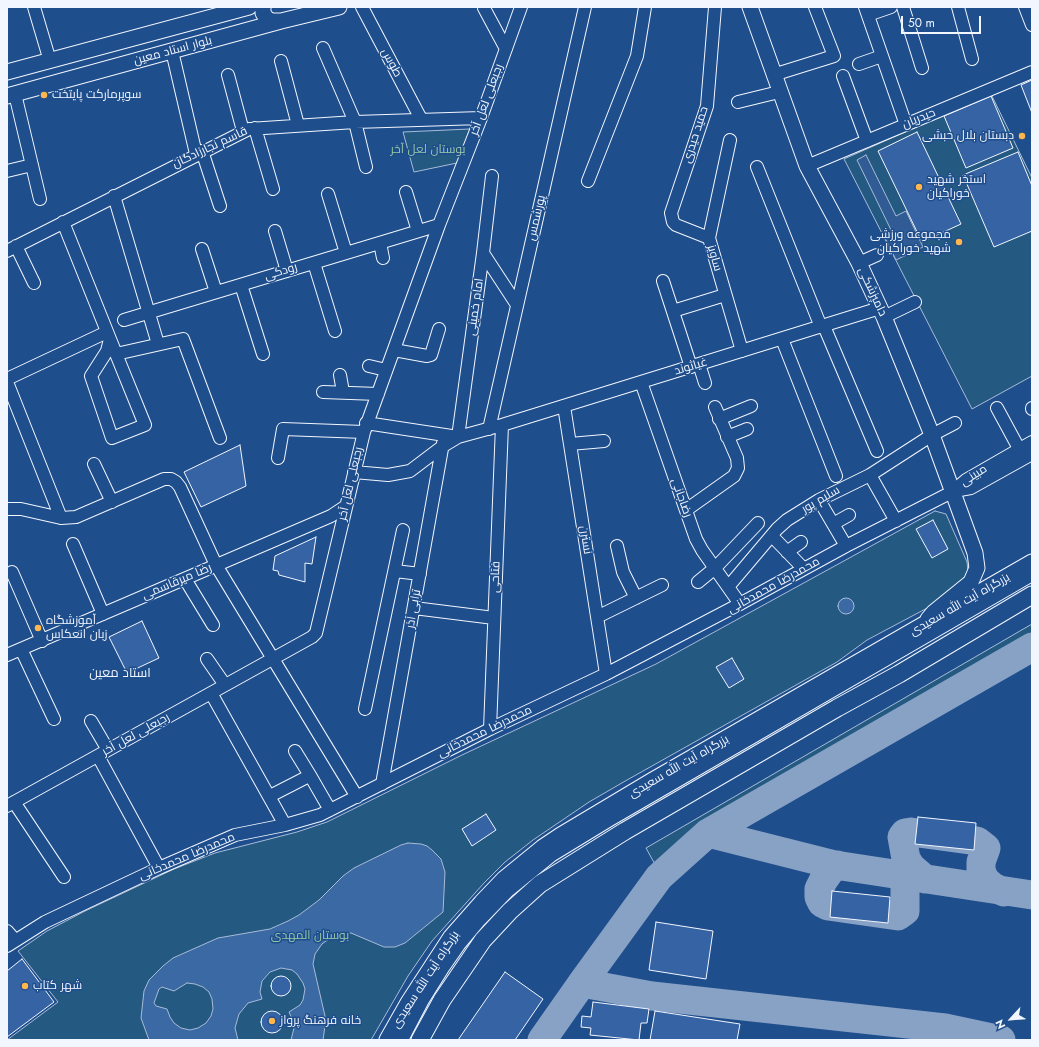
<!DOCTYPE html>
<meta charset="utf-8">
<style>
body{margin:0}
#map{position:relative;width:1039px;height:1047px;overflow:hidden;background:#1f4e8c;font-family:Jost,sans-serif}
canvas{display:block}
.frame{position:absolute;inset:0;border:8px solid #f2f6ff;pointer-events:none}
.north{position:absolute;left:991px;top:999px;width:40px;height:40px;-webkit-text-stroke:3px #1f4e8c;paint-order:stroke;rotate:244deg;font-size:11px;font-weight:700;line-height:16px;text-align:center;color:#f2f6ff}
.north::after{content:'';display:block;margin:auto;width:14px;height:18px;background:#f2f6ff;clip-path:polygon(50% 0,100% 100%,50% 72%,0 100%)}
.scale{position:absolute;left:901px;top:16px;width:80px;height:18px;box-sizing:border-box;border:2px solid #f2f6ff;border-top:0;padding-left:5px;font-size:12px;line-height:14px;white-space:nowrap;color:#f2f6ff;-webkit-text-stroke:3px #1f4e8c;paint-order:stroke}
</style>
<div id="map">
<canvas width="1039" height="1047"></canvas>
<div class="frame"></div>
<div class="north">N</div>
<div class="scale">50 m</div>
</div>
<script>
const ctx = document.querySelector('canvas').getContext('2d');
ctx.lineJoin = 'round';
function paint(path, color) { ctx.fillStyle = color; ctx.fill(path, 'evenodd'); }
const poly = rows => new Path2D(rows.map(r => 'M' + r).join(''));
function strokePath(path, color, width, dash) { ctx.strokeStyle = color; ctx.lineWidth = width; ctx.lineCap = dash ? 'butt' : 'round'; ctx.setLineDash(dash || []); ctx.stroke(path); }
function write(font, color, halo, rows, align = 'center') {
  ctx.font = font + ' Jost,Cairo,sans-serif'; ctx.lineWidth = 3; ctx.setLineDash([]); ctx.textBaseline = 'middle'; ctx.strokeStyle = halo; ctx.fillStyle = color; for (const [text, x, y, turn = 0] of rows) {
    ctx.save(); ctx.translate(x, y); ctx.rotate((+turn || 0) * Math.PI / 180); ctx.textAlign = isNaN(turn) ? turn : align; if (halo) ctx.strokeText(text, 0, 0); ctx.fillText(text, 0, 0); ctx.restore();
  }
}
const green = poly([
 [991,94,1032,178,1032,376,972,409,844,159,991,94],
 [470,129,457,163,414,172,403,132,470,129],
 [935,511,946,514,967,562,968,571,967,579,931,606,867,640,837,662,627,780,589,802,533,840,505,862,484,883,432,941,408,976,371,1040,7,1040,58,1002,18,951,47,931,85,911,174,869,215,853,297,832,327,822,462,755,656,664,935,511],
 [1032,624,1032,641,704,831,657,868,646,848,1032,624]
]);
const parking = poly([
 [866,155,896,216,906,211,923,247,896,260,884,236,892,232,857,160,866,155]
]);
const water = poly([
 '838 606a8 8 0 1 1 16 0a8 8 0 1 1-16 0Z',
 [408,843,421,844,427,846,432,850,441,859,445,872,443,912,405,943,395,947,384,947,351,933,339,934,333,936,322,944,315,954,313,964,325,1016,325,1026,323,1040,291,1040,294,1028,293,1021,289,1012,300,1005,303,1000,305,989,303,983,297,974,292,970,281,968,270,972,262,981,260,992,262,999,248,1003,239,1014,235,1028,238,1040,149,1040,141,1018,144,991,149,980,163,966,173,958,218,938,270,929,288,921,299,915,319,900,343,876,354,868,401,845,408,843],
 [187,983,195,984,203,987,209,992,212,999,213,1009,211,1016,206,1023,198,1028,190,1030,181,1028,174,1023,170,1017,167,1009,156,1006,154,1003,159,989,162,987,174,991,187,983]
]);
const taxiway = poly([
 [708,833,835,865,1032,895],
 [838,865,830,871,823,881,819,889,819,897,822,903,828,906,898,916,905,911,905,886,910,881,917,878],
 [925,879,911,867,906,859,902,837,905,833,911,832,977,841,986,848,981,862,981,871,985,880,993,887,1004,892],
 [582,983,659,877,708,833,1032,647],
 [542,1040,582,983,652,996,945,1028,1001,1040]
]);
const building = poly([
 [1032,80,1032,113,1021,85,1032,80],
 [991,96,1013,148,966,168,944,116,991,96],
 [917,132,961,224,922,242,878,151,917,132],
 [1018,152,1032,186,1032,231,994,247,963,175,1018,152],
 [240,445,246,486,201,507,184,472,240,445],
 [933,520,948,549,932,558,916,529,933,520],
 [316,537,312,564,305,563,305,582,279,575,278,571,273,570,275,556,316,537],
 [142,621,159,658,127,673,109,637,142,621],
 [732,658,744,679,729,688,716,667,732,658],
 [486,814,496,830,472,846,462,829,486,814],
 [918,817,976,823,974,850,915,844,918,817],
 [832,891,890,897,888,923,830,917,832,891],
 [656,922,713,931,706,979,649,970,656,922],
 [22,959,54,1002,7,1037,7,971,22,959],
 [505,972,543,999,515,1040,458,1040,505,972],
 '271 986a10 10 0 1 1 20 0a10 10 0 1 1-20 0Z',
 [593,1002,649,1009,647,1023,641,1023,639,1040,590,1035,591,1028,581,1027,582,1016,591,1017,593,1002],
 [655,1011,740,1024,737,1040,650,1040,655,1011],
 '261 1022a11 11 0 1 1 22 0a11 11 0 1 1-22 0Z'
]);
const minor = poly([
 [34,7,50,61],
 [362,7,421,119],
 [865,7,906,125],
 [903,7,922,68],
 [958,7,972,59],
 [1025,7,1032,25],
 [484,8,506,49],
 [868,15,891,7],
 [323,48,355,122,366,167],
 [172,51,196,154],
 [281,61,298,125],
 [859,64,882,56],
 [228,75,243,131],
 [773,75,834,56,815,7],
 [843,76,867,141],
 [15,94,40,199],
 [738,102,779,92],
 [255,128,273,189],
 [730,140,709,238,742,351],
 [202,151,220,206],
 [807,166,1032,72],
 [757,167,821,327],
 [7,171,32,165],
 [588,181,637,56,645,7],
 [406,192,418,231],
 [328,194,346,253],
 [114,196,158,344],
 [63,222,110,339,145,425,112,438,91,376,107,351,110,339],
 [275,231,287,271],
 [709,238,676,225,673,222,671,213,707,106,715,7],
 [380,243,383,258],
 [16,246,34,283],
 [202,249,216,292],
 [7,251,249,129,355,122,481,118],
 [483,253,517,305],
 [314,263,335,331],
 [859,263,877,255],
 [663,281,691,367],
 [241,285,263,354],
 [673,311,725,295],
 [884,317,915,302],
 [124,320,439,225],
 [824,326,877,451],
 [782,339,836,476],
 [394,350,427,356,431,355,439,329],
 [116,354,183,339,220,438],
 [699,364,705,383],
 [369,366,386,370],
 [340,375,343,392],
 [7,379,107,332],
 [7,382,61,518],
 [641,382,696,539,702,550,740,604],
 [323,392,378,394],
 [564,406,606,674],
 [997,408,1023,456],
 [1032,408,1032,409],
 [719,419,751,406],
 [366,423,458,437,483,253,492,176],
 [489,429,585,7],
 [727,437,747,429],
 [570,444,604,441],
 [278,458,283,429,364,432],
 [94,464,112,502],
 [354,472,388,475,410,471,443,446,458,437,502,425,880,308],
 [870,475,896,521],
 [954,491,971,488,1032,454],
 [819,500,846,546],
 [7,509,21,509,61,518,76,517,164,479,171,479,176,482,180,487,216,565,357,797],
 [686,510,734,476,738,468,737,458,715,407],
 [833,524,849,515],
 [772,536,802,567],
 [73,544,103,614],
 [617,546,623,572,636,598],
 [787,552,801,542],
 [395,571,420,574],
 [12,572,42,641],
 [185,579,213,625],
 [698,582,715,568,758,523],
 [728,587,777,529,787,520,819,500,870,475,932,435,955,423],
 [414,608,494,618],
 [597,617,662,585],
 [21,649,54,719],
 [7,655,331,516,346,506],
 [207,659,225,685],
 [211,693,285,825],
 [365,709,403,530],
 [91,721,108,750],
 [490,729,502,425],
 [295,751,311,777],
 [98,756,159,868],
 [382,784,443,443],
 [270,796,309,776,311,777,330,810],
 [14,802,64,877],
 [7,806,312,637,316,633,364,432,439,225,481,118,521,7],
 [7,931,15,940],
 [7,946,45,922,159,868,235,835,285,825,320,815,330,810,490,729,606,674,736,606,846,546,952,492,966,480,1032,442],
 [402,1040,423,1000,443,968,459,945,480,920,508,891,551,856,610,820,1032,575]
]);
const major = poly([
 [263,7,263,13,267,19,272,21,281,21],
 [750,7,807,166,859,263,884,317,932,435,975,553,977,568,971,582,934,612,928,619],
 [7,72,249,7],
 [7,96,281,21,339,7]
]);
const highway = poly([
 [388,1040,409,1003,452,937,482,903,505,879,543,848,561,836,653,781,1032,563],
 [420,1040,442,1000,483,940,510,911,540,884,625,831,837,708,899,674,1032,595]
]);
const markers = [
 [44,95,4,"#ffb74d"],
 [1022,136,4,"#ffb74d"],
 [919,187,4,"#ffb74d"],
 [959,242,4,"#ffb74d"],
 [38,628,4,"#ffb74d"],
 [25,986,4,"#ffb74d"],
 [272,1021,4,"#ffb74d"]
];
const streetNames = [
 ["بلوار استاد معین",173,51,-15],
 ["طوس",391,63,62],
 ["رجبعلی لعل آخر",487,100,-70],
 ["حیدریان",919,119,-22],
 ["حمید حیدری",696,135,-72],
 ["قاسم نجارزادگان",210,148,-25],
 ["پورشمس",537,218,-77],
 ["ساویز",714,258,74],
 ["رودکی",281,272,-17],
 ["دامپزشکی",872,292,65],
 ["امام خمینی",476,307,-82],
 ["غیاثوند",691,367,-17],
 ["مبینی",974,476,-33],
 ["رجبعلی لعل آخر",351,484,-77],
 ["رضاجانی",681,498,70],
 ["سلیم پور",821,500,-30],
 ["نسترن",585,540,81],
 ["فتاحی",496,577,-88],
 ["رضا میرقاسمی",177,582,-23],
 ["محمدرضا محمدخانی",774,586,-29],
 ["بزرگراه آیت الله سعیدی",960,605,-30],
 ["ترابی آذر",414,609,-80],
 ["محمدرضا محمدخانی",485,732,-26],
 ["رجبعلی لعل آخر",136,735,-29],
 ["بزرگراه آیت الله سعیدی",679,767,-30],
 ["محمدرضا محمدخانی",187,857,-23],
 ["بزرگراه آیت الله سعیدی",426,980,-57]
];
const poiNames = [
 ["سوپرمارکت پایتخت",52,95],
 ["دبستان بلال حبشی",1014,136,"right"],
 ["استخر شهید",927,180],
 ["خوراکیان",927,194],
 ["مجموعه ورزشی",951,235,"right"],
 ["شهید خوراکیان",951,249,"right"],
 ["آموزشگاه",46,621],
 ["زبان انعکاس",46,635],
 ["شهر کتاب",33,986],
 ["خانه فرهنگ پرواز",280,1021]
];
const parkNames = [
 ["بوستان لعل آخر",428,150],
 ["بوستان المهدی",310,936]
];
const neighbourhoodNames = [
 ["استاد معین",120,674]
];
paint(green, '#245a82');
strokePath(green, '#a8bbd7', 1);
paint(parking, '#305b95');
strokePath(parking, '#a8bbd7', 1);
paint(water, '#3b69a3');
strokePath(water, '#a8bbd7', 1);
strokePath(taxiway, '#88a2c6', 29);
paint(building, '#3563a3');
strokePath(building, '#f2f6ff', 1);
strokePath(minor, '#f2f6ff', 14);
strokePath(major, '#f2f6ff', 17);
strokePath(highway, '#f2f6ff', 19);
strokePath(minor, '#1f4e8c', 12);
strokePath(major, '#1f4e8c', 15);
strokePath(highway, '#1f4e8c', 17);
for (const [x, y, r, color] of markers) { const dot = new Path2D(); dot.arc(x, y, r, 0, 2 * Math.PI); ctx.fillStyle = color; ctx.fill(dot); strokePath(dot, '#1f4e8c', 1.5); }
write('12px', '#f2f6ff', '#1f4e8c', streetNames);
write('12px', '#f2f6ff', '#1f4e8c', poiNames, 'left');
write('12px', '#97c8a6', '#1f4e8c', parkNames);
write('13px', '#f2f6ff', '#1f4e8c', neighbourhoodNames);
</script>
